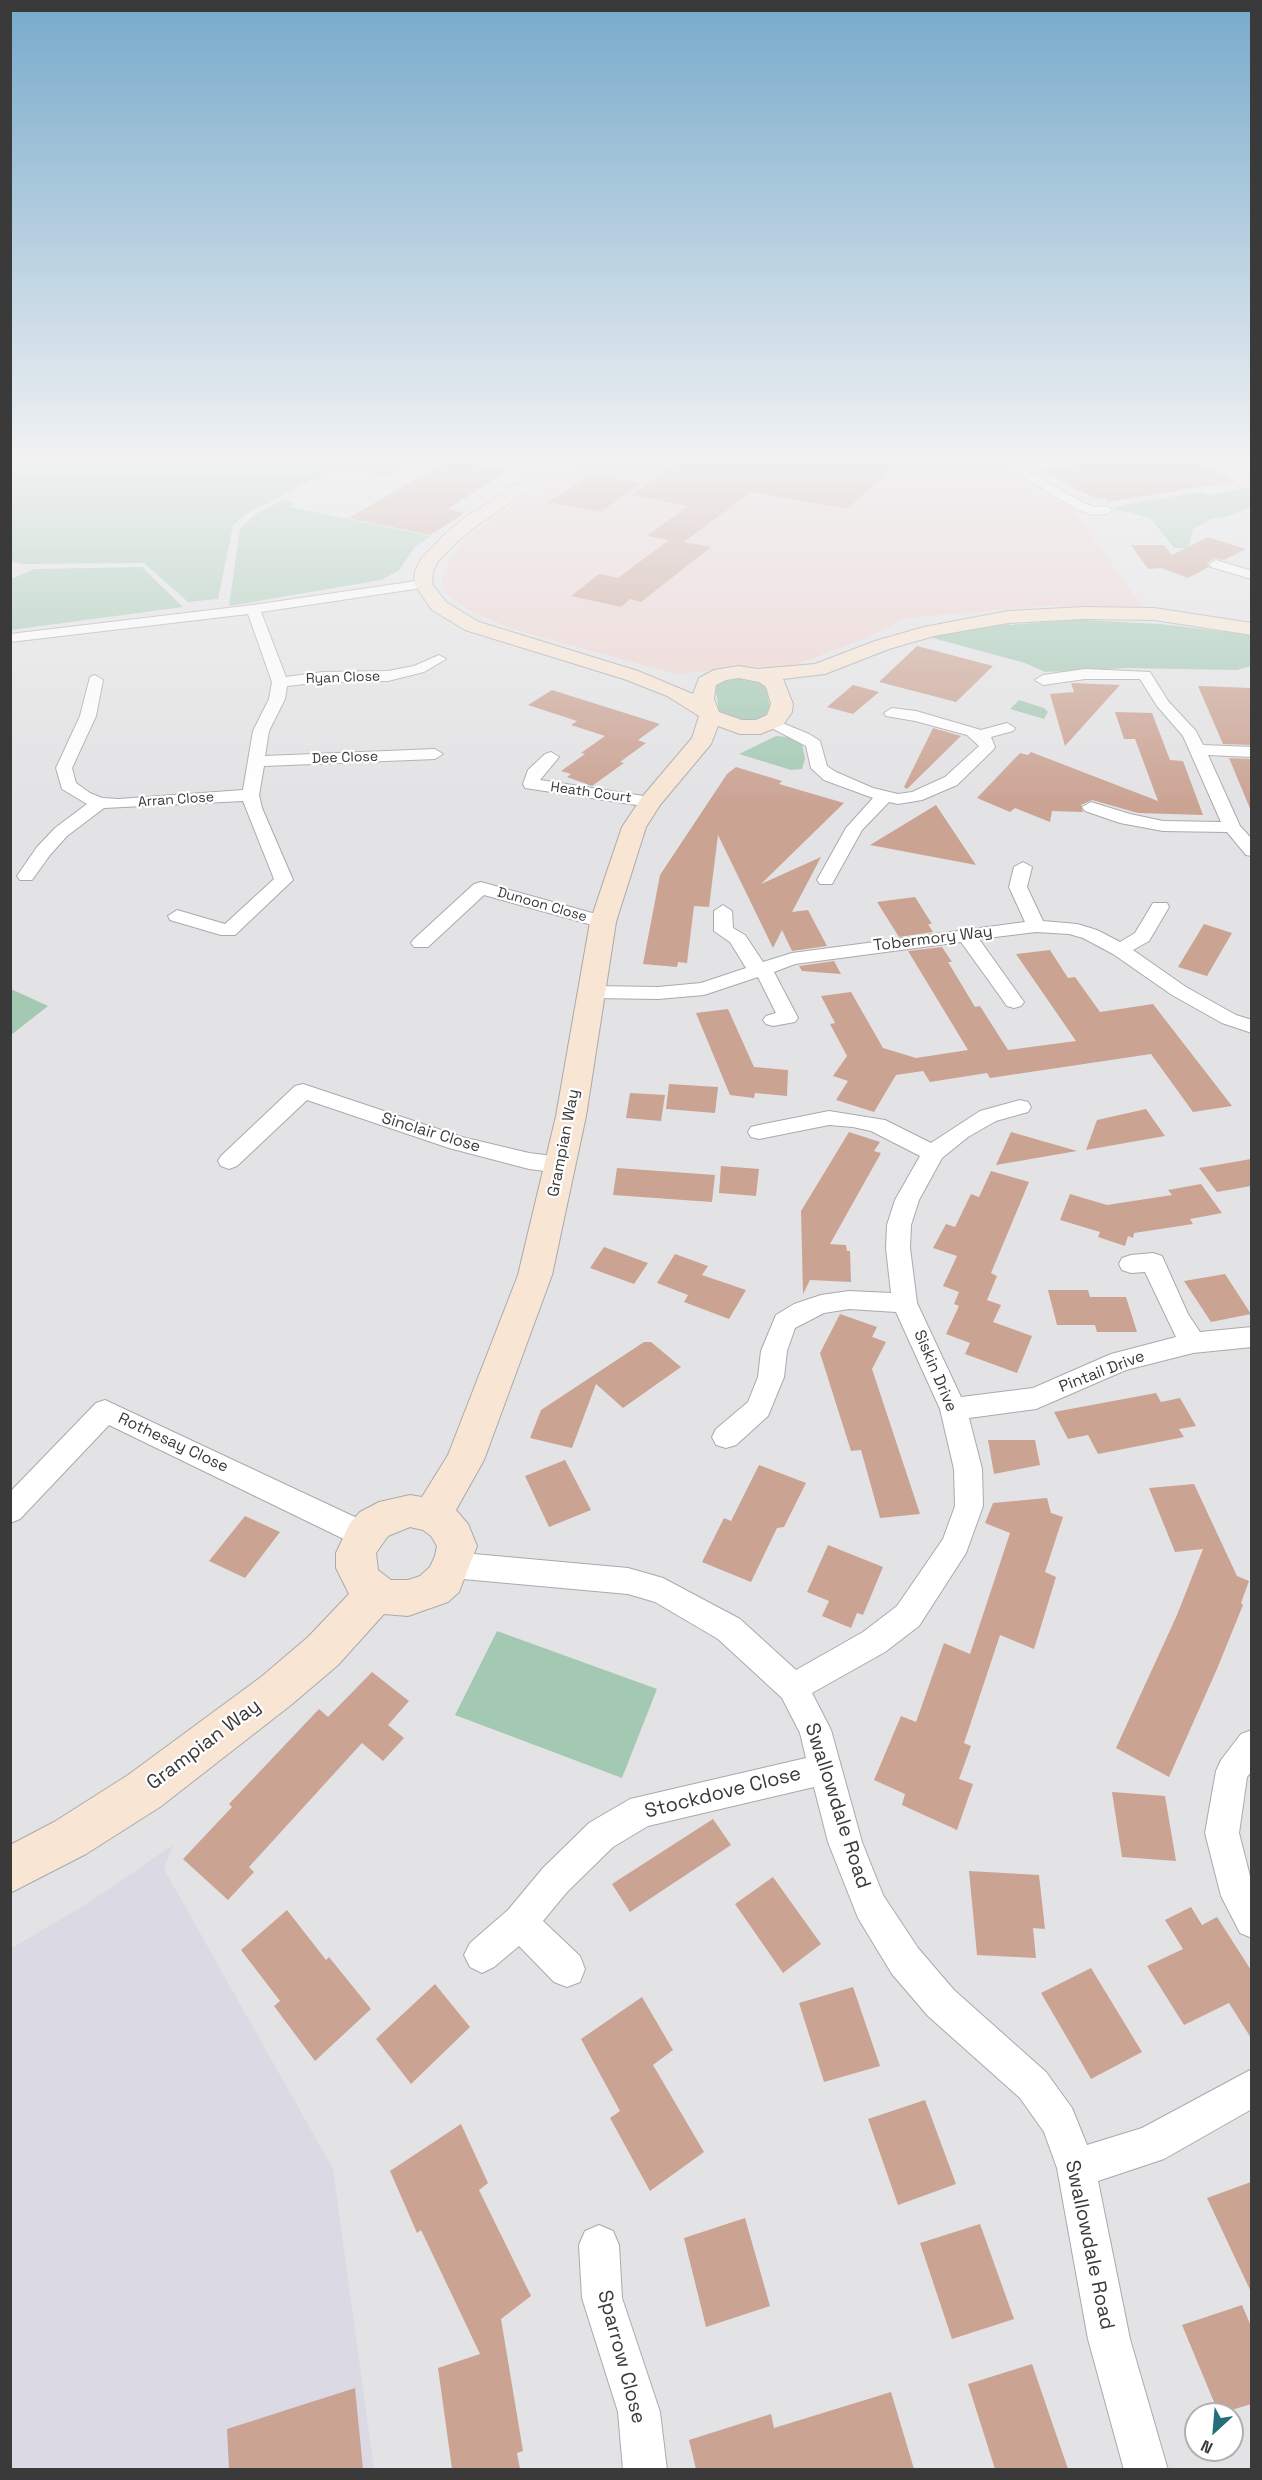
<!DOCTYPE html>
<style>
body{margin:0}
#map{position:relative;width:1262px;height:2480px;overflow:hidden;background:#e3e3e5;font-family:"Space Grotesk",sans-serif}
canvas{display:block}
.frame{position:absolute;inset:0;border:12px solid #3a3a3b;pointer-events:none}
.north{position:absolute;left:1184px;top:2402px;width:60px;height:60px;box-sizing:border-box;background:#fff;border:2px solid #b0b0b1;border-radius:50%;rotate:206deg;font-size:16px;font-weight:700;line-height:24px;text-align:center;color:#3a3a3b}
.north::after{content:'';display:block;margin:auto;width:21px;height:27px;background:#266e7a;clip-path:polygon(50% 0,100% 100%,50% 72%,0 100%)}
</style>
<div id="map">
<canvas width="1262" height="2480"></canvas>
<div class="frame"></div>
<div class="north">N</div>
</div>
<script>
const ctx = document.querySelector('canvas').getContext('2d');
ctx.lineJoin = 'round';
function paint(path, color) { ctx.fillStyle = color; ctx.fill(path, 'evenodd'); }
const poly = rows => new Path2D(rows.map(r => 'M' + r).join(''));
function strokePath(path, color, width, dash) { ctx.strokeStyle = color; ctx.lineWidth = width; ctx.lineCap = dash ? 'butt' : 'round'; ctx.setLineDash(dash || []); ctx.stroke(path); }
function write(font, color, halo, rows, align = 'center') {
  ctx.font = font + ' "Space Grotesk",sans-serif'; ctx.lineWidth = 4.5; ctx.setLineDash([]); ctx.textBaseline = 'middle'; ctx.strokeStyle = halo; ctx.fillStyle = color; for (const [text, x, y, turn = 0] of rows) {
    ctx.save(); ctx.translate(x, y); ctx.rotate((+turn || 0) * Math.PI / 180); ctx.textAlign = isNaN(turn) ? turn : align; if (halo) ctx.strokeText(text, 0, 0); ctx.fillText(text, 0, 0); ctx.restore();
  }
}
const commercial = poly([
 [583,459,987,459,1072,508,1143,607,1041,606,907,618,866,638,781,670,755,667,675,674,513,629,473,612,449,597,442,582,448,561,469,536,520,500,557,482]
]);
const built = poly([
 [173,1845,164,1869,333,2169,374,2469,11,2469,10,1949,85,1905]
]);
const green = poly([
 [10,459,416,459,388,475,333,469,243,516,233,525,218,599,188,602,144,563,21,564,11,561],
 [1251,487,1251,507,1229,516,1211,519,1193,529,1188,548,1174,548,1150,518,1112,508,1141,501,1203,492,1208,495],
 [282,500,295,503,290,507,431,536,416,546,399,570,381,580,229,606,240,528,256,514],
 [142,567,183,607,11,630,11,579,34,569],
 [1045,618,1161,624,1250,635,1251,666,1237,670,1127,668,1045,672,1025,663,929,637,1007,622,1010,625,1043,622,1039,619],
 [732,677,756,679,765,686,771,711,767,715,758,720,735,720,719,712,715,684],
 [1019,700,1044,708,1048,712,1044,719,1010,709],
 [776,736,788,737,802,744,805,759,802,769,791,770,739,754],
 [11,989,48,1006,11,1035],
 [497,1631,657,1689,622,1778,455,1715]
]);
const building = poly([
 [450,459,508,470,448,509,465,513,430,535,349,518],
 [682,459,904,459,847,509,751,492,684,542,711,547,641,602,630,599,621,607,571,596,599,574,618,578,669,540,647,536,688,506,631,495],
 [1085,459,1193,459,1237,481,1108,502,1105,498,1098,499,1077,490,1044,470,1077,464],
 [592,474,643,483,600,512,548,502],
 [1208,537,1246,549,1224,560,1215,558,1207,563,1209,567,1188,578,1161,568,1148,569,1131,545,1164,545,1172,555],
 [917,646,993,666,956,702,879,682],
 [1071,683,1120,685,1065,746,1050,694,1074,692],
 [853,685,879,692,853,714,827,707],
 [1198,686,1251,688,1251,745,1223,744],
 [552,690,660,724,638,740,646,743,620,762,624,763,592,786,567,777,571,774,561,771,585,754,581,753,605,736,571,725,577,721,528,705],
 [1115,712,1152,713,1170,760,1183,761,1203,815,1138,813,1092,800,1081,805,1083,812,1052,811,1050,822,1015,808,1010,812,977,798,1020,753,1028,755,1031,752,1158,801,1135,739,1124,739],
 [933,728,961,736,907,789,904,787],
 [1229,758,1251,759,1251,811],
 [736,767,782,781,779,784,844,803,761,884,821,857,792,912,808,910,827,946,792,951,782,930,773,948,718,835,709,907,694,906,687,963,678,962,677,967,643,964,660,875,727,774],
 [936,805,976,865,870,845],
 [915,897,932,924,928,924,933,932,899,937,877,902],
 [1204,924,1232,933,1207,976,1178,967],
 [942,947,952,962,948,962,975,1007,980,1006,1008,1050,1076,1041,1016,954,1050,950,1068,978,1075,977,1100,1012,1153,1004,1232,1106,1193,1112,1151,1054,990,1078,987,1073,930,1082,923,1071,896,1075,874,1112,836,1100,848,1081,833,1076,847,1056,830,1024,835,1023,821,996,851,992,883,1048,916,1058,968,1050,908,951],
 [834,961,841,974,802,971,799,966],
 [728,1009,754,1067,788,1070,787,1096,755,1093,754,1098,730,1095,696,1013],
 [669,1084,718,1087,715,1113,666,1109],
 [630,1093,665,1095,661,1121,626,1118],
 [1146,1109,1165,1136,1086,1150,1097,1120],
 [849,1132,880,1142,874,1151,881,1153,830,1244,846,1245,847,1251,850,1251,851,1282,810,1280,803,1294,801,1211],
 [1011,1132,1077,1151,996,1165],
 [1251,1159,1251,1186,1217,1192,1199,1168],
 [721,1166,759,1169,756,1196,719,1193],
 [617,1168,715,1175,712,1202,613,1195],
 [991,1171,1029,1182,991,1273,997,1276,987,1300,1001,1305,993,1322,1032,1336,1017,1373,965,1354,970,1343,946,1334,959,1306,954,1304,959,1292,943,1286,957,1256,933,1248,946,1224,955,1227,971,1194,979,1197],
 [1201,1184,1222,1213,1190,1219,1193,1224,1134,1233,1133,1238,1128,1236,1125,1246,1098,1237,1100,1232,1060,1220,1070,1194,1107,1205,1172,1195,1168,1190],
 [604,1247,648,1263,634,1284,590,1268],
 [675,1254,708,1266,702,1275,746,1290,729,1319,684,1302,688,1295,657,1283],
 [1225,1274,1251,1314,1211,1322,1184,1281],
 [1048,1290,1088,1290,1090,1297,1126,1297,1137,1332,1097,1332,1095,1325,1057,1325],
 [840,1314,877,1327,872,1337,886,1342,872,1369,920,1514,880,1518,861,1450,851,1451,820,1353],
 [644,1342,651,1342,681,1367,623,1408,596,1384,572,1448,530,1438,541,1410],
 [1156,1393,1161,1402,1180,1398,1196,1426,1179,1429,1184,1437,1098,1454,1088,1435,1068,1439,1054,1412],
 [988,1440,1035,1440,1040,1465,994,1474],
 [565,1460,591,1510,549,1527,525,1476],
 [759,1465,806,1483,784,1527,777,1528,751,1582,702,1562,724,1518,731,1521],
 [1194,1484,1237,1576,1249,1581,1241,1603,1243,1605,1217,1669,1169,1777,1116,1748,1177,1615,1203,1549,1175,1552,1149,1488],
 [1047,1498,1051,1513,1063,1517,1045,1572,1056,1577,1034,1649,1000,1635,964,1743,971,1746,959,1779,973,1784,957,1830,902,1805,905,1794,874,1780,901,1716,916,1722,944,1643,970,1654,1010,1533,985,1523,993,1503],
 [245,1516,280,1532,245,1578,209,1561],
 [828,1545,883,1567,863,1615,857,1613,851,1628,822,1616,829,1601,807,1592],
 [372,1672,409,1701,388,1725,404,1738,383,1761,362,1743,249,1867,254,1872,228,1900,183,1859,232,1807,229,1804,319,1709,328,1717],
 [1112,1792,1165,1796,1176,1861,1122,1857],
 [713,1819,731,1845,630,1912,612,1884],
 [969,1871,1039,1875,1045,1929,1033,1928,1036,1958,977,1955],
 [773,1877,821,1944,783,1973,735,1904],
 [1191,1907,1202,1925,1217,1917,1251,1970,1251,2038,1229,2003,1184,2025,1147,1966,1183,1949,1165,1920],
 [287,1910,326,1960,329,1957,371,2009,315,2061,274,2006,280,2001,241,1950],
 [1091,1968,1142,2052,1091,2079,1041,1993],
 [435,1984,470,2027,411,2084,376,2039],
 [853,1987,880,2066,824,2082,799,2003],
 [642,1997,673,2050,653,2065,704,2152,650,2191,610,2118,620,2111,581,2039],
 [925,2100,956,2184,898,2205,868,2119],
 [461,2124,488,2183,479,2190,531,2296,501,2319,523,2451,517,2453,520,2469,452,2469,438,2368,480,2354,421,2230,417,2233,390,2171],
 [1251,2182,1251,2292,1207,2198],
 [745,2218,770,2306,706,2327,684,2238],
 [980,2224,1014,2319,952,2339,920,2243],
 [1242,2305,1251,2326,1251,2404,1219,2414,1182,2325],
 [1032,2364,1068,2469,995,2469,968,2384],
 [355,2388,363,2469,229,2469,227,2429],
 [891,2392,914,2469,696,2469,689,2440,771,2414,774,2428]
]);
const street = poly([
 [994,459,1008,459,1019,465,1058,459,1083,459,1077,462,1028,471,1084,503,1094,507,1106,506,1112,510,1106,514,1092,515,1076,509,994,459],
 [1207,459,1222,459,1235,466,1225,468,1207,459],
 [1216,560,1252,571,1252,579,1211,567,1209,564,1216,560],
 [423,580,430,584,428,587,261,612,286,677,323,672,388,671,414,666,439,655,446,659,424,672,388,681,323,682,287,686,285,699,269,731,265,756,435,749,443,754,435,759,264,766,259,795,262,808,293,880,235,935,221,935,170,920,168,916,177,910,225,924,274,879,243,801,104,808,67,836,50,855,32,880,20,880,17,876,37,847,55,828,87,804,62,789,56,768,80,716,90,677,95,675,103,680,96,716,72,768,76,783,90,793,102,798,119,799,243,790,253,731,269,699,272,682,248,614,10,642,10,634,253,605,423,580],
 [1085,669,1150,672,1168,701,1196,731,1203,745,1252,747,1252,757,1208,755,1240,826,1252,839,1252,856,1246,855,1227,832,1163,831,1120,823,1085,811,1082,807,1091,802,1130,814,1163,821,1221,822,1183,736,1157,706,1140,679,1085,679,1043,685,1035,680,1043,675,1085,669],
 [892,708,916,711,981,730,1007,723,1015,728,1013,731,991,737,995,747,993,750,957,785,922,800,898,804,889,802,862,830,832,884,820,884,817,880,846,828,873,798,824,780,811,768,806,746,762,723,770,718,809,734,820,741,827,766,836,772,873,788,898,794,912,792,945,777,979,746,967,735,915,721,886,716,884,713,892,708],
 [551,752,559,757,540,780,650,797,659,802,650,807,525,788,523,784,528,770,545,754,551,752],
 [1023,862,1032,867,1027,887,1043,921,1077,924,1097,930,1120,942,1135,933,1153,903,1167,903,1169,907,1149,941,1133,950,1186,987,1236,1015,1252,1020,1252,1033,1222,1023,1172,995,1113,954,1083,938,1069,934,1036,932,979,939,1024,1002,1021,1006,1014,1008,1007,1006,961,942,795,964,774,972,798,1018,795,1022,773,1026,766,1024,763,1020,766,1016,776,1013,758,977,704,995,658,999,593,998,586,996,583,992,586,988,593,986,658,987,701,983,746,968,730,942,714,931,714,911,723,905,732,911,733,928,745,935,763,962,792,953,1025,922,1009,887,1014,867,1023,862],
 [481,882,610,918,612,922,603,928,484,895,428,947,414,947,411,943,414,939,474,884,481,882],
 [303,1084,462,1137,529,1153,561,1157,569,1159,572,1165,569,1171,561,1173,529,1169,449,1148,307,1100,237,1166,229,1169,221,1166,218,1161,221,1156,295,1086,303,1084],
 [1020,1100,1028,1102,1031,1107,1028,1112,996,1121,968,1137,942,1158,919,1200,911,1225,910,1248,917,1303,961,1397,1033,1388,1111,1354,1176,1337,1145,1272,1131,1273,1122,1270,1119,1264,1122,1258,1131,1255,1153,1253,1162,1256,1188,1314,1200,1332,1252,1327,1252,1347,1193,1353,1126,1370,1036,1409,969,1418,982,1469,983,1506,966,1553,919,1626,885,1652,812,1693,831,1730,862,1842,883,1895,918,1948,954,1990,1046,2072,1072,2108,1087,2145,1142,2128,1252,2069,1252,2109,1164,2159,1098,2181,1130,2339,1168,2470,1124,2470,1088,2339,1057,2168,1044,2132,1020,2098,928,2016,892,1974,858,1918,828,1842,814,1787,648,1826,613,1847,567,1892,543,1921,580,1956,585,1969,580,1982,567,1987,554,1982,519,1946,494,1967,482,1973,470,1967,464,1955,470,1943,508,1910,543,1868,589,1823,630,1799,806,1758,800,1733,782,1698,718,1639,655,1602,628,1594,452,1578,442,1574,437,1565,442,1556,452,1552,628,1568,663,1578,740,1619,796,1670,863,1632,897,1606,943,1539,955,1506,954,1469,940,1409,896,1312,849,1309,824,1313,795,1328,787,1351,784,1377,768,1416,736,1445,726,1448,716,1445,712,1437,716,1429,748,1402,758,1377,761,1351,776,1315,794,1304,821,1295,849,1291,891,1293,886,1248,887,1225,895,1200,920,1156,871,1131,853,1127,829,1125,759,1139,751,1137,748,1132,751,1127,759,1125,829,1111,885,1120,931,1143,980,1111,1020,1100],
 [105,1400,374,1526,378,1535,374,1544,364,1547,354,1544,109,1425,20,1519,10,1523,10,1492,96,1403,105,1400],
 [1252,1730,1252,1771,1247,1777,1239,1833,1252,1884,1252,1938,1240,1933,1221,1896,1205,1833,1216,1771,1221,1760,1241,1734,1252,1730],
 [599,2225,613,2231,619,2245,622,2298,660,2412,667,2470,623,2470,618,2412,582,2298,579,2245,585,2231,599,2225]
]);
const secondary = poly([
 [556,459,575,459,475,527,456,543,438,561,433,571,432,584,446,602,479,622,638,671,693,694,699,678,714,670,739,666,757,669,815,664,875,641,924,627,1008,611,1084,607,1154,608,1252,623,1252,635,1154,620,1084,619,1008,623,934,636,889,649,825,674,783,679,793,704,792,712,783,725,760,734,740,734,718,726,711,744,660,805,646,827,616,922,586,1116,552,1275,484,1460,456,1510,468,1524,477,1546,459,1592,448,1602,408,1616,384,1614,338,1665,291,1705,160,1807,86,1854,10,1893,10,1845,54,1822,128,1775,261,1677,308,1637,349,1594,336,1568,336,1553,350,1523,360,1512,379,1502,410,1495,422,1497,448,1455,518,1275,556,1116,590,922,622,827,642,797,692,738,699,716,667,696,624,679,465,630,432,610,414,584,415,571,421,559,444,535,463,519,556,459],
 [739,678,759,682,766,687,771,704,767,715,756,720,742,720,719,712,714,699,716,685,726,680,739,678],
 [410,1527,423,1530,431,1536,437,1546,435,1556,430,1567,420,1576,408,1580,391,1580,378,1570,376,1553,388,1536,410,1527]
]);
const farStreetnames = [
 ["Ryan Close",343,678,-2],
 ["Dee Close",345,758,-2],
 ["Heath Court",591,793,8],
 ["Arran Close",176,800,-4],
 ["Dunoon Close",542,905,16]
];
const streetNames = [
 ["Tobermory Way",933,939,-7],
 ["Sinclair Close",431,1133,17],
 ["Grampian Way",564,1143,-79],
 ["Siskin Drive",935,1371,67],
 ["Pintail Drive",1102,1372,-21],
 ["Rothesay Close",173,1443,25]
];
const nearStreetnames = [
 ["Grampian Way",204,1745,-37],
 ["Stockdove Close",723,1793,-14],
 ["Swallowdale Road",837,1806,72],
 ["Swallowdale Road",1089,2245,78],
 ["Sparrow Close",621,2357,75]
];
paint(commercial, '#edd3cf');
paint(built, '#dbdae4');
paint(green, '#a4c9b3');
paint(building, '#cba393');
strokePath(street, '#aaaaac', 2);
strokePath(secondary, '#aaaaac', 2);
paint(street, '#fff');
paint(secondary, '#f8e5d3');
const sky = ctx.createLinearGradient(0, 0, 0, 806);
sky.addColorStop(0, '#76aacb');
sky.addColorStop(0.57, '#f2f2f3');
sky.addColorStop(1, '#f2f2f300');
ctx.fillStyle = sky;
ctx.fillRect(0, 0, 1262, 806);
write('14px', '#3a3a3b', '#fff', farStreetnames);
write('16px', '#3a3a3b', '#fff', streetNames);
write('20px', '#3a3a3b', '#fff', nearStreetnames);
</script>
